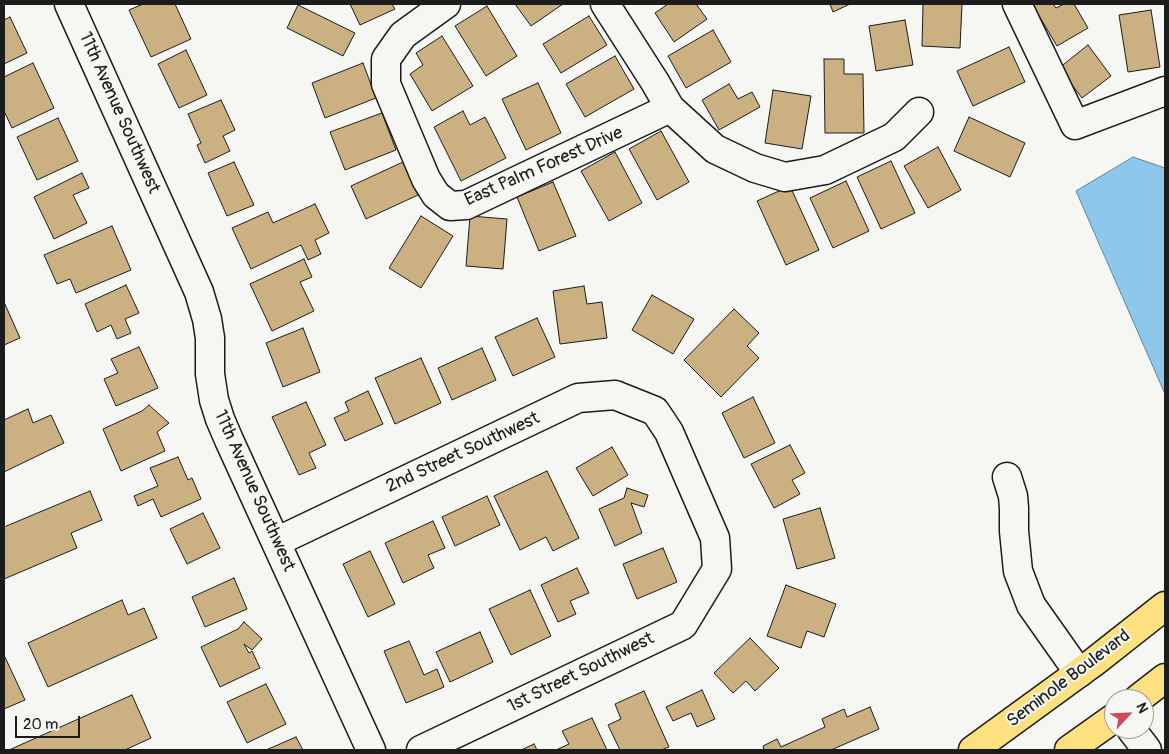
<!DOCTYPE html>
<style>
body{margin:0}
#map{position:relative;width:1169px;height:754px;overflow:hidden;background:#f6f6f2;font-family:Pangolin,sans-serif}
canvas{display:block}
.frame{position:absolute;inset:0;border:5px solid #1c1c1c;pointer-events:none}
.north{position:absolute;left:1104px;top:689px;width:50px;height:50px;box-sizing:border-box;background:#f6f6f2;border:1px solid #9f9f9c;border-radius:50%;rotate:65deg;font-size:14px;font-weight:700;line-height:20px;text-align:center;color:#1c1c1c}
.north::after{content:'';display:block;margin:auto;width:18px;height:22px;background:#d1495b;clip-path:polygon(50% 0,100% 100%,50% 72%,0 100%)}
.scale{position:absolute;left:15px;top:716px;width:65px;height:22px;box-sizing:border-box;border:2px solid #1c1c1c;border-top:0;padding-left:6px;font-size:15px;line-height:18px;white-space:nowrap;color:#1c1c1c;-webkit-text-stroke:4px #f6f6f2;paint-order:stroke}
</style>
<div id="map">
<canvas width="1169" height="754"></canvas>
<div class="frame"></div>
<div class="north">N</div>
<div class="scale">20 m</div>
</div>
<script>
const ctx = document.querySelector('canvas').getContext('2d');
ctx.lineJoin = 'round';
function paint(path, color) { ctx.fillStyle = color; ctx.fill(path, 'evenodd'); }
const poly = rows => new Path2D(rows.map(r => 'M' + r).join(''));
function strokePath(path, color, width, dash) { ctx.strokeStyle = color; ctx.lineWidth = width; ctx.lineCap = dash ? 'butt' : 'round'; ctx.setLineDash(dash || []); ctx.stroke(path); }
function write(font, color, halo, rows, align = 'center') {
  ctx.font = font + ' Pangolin,sans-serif'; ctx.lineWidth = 4; ctx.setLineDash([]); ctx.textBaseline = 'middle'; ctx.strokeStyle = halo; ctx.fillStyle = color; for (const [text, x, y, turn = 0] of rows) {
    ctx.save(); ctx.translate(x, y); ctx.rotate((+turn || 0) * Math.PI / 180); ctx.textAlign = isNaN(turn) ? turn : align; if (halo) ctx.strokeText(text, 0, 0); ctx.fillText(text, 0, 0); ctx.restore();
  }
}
const water = poly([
 [1133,157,1165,168,1165,394,1076,191,1133,157]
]);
const building = poly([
 [143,4,175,4,191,39,151,57,129,10,143,4],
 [350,4,392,4,395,9,360,25,350,4],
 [515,4,563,4,531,26,515,4],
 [668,4,696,4,707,19,674,42,655,13,668,4],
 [830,4,850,4,833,12,830,4],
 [923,4,962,4,960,48,922,46,923,4],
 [1032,4,1053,4,1056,8,1064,4,1074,4,1088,28,1057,46,1032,4],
 [298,5,355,33,343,56,287,28,298,5],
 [487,6,517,56,486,76,455,26,487,6],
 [1151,10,1160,67,1128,72,1119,15,1151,10],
 [589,16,607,45,561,73,543,44,589,16],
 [10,17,27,53,4,64,4,20,10,17],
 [905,20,913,65,876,71,869,26,905,20],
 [713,30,731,62,686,88,668,56,713,30],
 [442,36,473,86,432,111,410,74,423,65,416,53,442,36],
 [1088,45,1111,76,1082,98,1059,68,1088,45],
 [1009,47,1025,82,973,106,957,71,1009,47],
 [186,50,207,95,179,108,158,64,186,50],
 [615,56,634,89,585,117,566,84,615,56],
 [824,59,844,59,844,74,863,74,864,133,825,133,824,59],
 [33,63,54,108,12,128,4,111,4,77,33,63],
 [363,63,376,98,325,118,312,83,363,63],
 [538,83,561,133,526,150,502,99,538,83],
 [729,84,738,99,752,92,760,107,719,130,702,100,729,84],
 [773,90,811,96,802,149,765,143,773,90],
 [221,100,235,130,223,136,230,151,205,163,197,145,201,143,188,114,221,100],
 [463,111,470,125,485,117,506,158,461,181,434,127,463,111],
 [382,113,396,150,345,170,330,132,382,113],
 [969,117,1025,143,1010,177,954,151,969,117],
 [58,118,78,161,37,180,17,137,58,118],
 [661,131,689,182,657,200,629,149,661,131],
 [938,147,961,190,928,208,904,166,938,147],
 [615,152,642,203,609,221,581,171,615,152],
 [891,161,915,213,881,229,857,177,891,161],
 [234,162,254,205,227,216,208,173,234,162],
 [403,162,418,195,366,219,351,186,403,162],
 [82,173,89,188,73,195,87,223,54,239,34,197,82,173],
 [846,181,869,231,833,248,810,198,846,181],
 [553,182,576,236,539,251,517,197,553,182],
 [790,186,819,250,786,265,757,201,790,186],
 [315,204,329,233,315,240,321,254,308,260,301,245,251,269,232,228,268,212,273,223,315,204],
 [421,216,453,236,421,288,389,268,421,216],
 [470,216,507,219,503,269,466,266,470,216],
 [112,226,131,270,76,293,70,279,57,284,44,255,112,226],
 [304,259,312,277,300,282,314,311,272,331,250,284,304,259],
 [126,285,139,313,125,319,131,333,117,339,111,325,97,332,85,304,126,285],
 [584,286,587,304,602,302,607,338,560,344,553,291,584,286],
 [652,295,694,319,673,354,632,330,652,295],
 [4,302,20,338,4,345,4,302],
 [734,309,759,333,747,346,759,358,721,397,684,360,734,309],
 [537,318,555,357,513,376,495,337,537,318],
 [303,328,320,372,283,387,266,343,303,328],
 [139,347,158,388,116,406,104,379,118,373,111,359,139,347],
 [482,348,496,380,452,400,438,368,482,348],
 [421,358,441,403,395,424,375,378,421,358],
 [368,391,383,424,345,441,334,418,349,411,345,402,368,391],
 [753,397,775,443,744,458,722,413,753,397],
 [306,402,326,445,309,453,316,468,299,475,272,417,306,402],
 [149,405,169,423,157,432,165,451,121,471,103,429,142,411,149,405],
 [28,409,33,423,51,415,64,443,4,472,4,420,28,409],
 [790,445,805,473,792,480,800,494,774,508,751,464,790,445],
 [612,447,628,475,593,496,576,468,612,447],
 [178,457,188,480,192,478,201,499,161,517,153,499,138,506,134,496,158,486,150,468,178,457],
 [547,471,579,538,553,551,546,537,520,550,494,496,547,471],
 [627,488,648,495,644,507,631,503,642,533,615,546,599,509,624,498,627,488],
 [90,491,102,520,71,533,77,548,4,579,4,527,90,491],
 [487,496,500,525,455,546,442,517,487,496],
 [820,508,835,558,797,569,783,519,820,508],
 [203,513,220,548,187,564,170,529,203,513],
 [433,521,445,548,428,555,434,568,403,583,385,543,433,521],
 [663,548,677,582,637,599,623,564,663,548],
 [370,551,395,604,368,617,343,564,370,551],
 [577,568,589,593,570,601,576,614,558,622,541,585,577,568],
 [234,578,247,609,205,627,192,597,234,578],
 [786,585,836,604,824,637,807,631,801,648,767,636,786,585],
 [530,590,551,636,511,655,489,609,530,590],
 [122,600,128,615,144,608,157,638,48,687,28,643,122,600],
 [244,622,262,639,252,650,244,644,249,653,252,651,260,668,220,687,201,647,238,629,244,622],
 [480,632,493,662,450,682,436,652,480,632],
 [750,638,779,668,755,691,746,681,733,693,714,673,750,638],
 [409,641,424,675,437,669,444,687,406,703,384,651,409,641],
 [4,655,25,700,4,709,4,655],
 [266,684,286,724,247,743,227,702,266,684],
 [702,690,715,719,697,727,691,713,673,721,666,707,702,690],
 [644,691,669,747,661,750,620,750,608,725,621,719,615,704,644,691],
 [132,695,151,738,125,750,9,750,132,695],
 [870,707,879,729,831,750,764,750,763,746,777,739,781,747,825,727,822,719,844,709,847,717,870,707],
 [592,718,607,750,556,750,569,744,562,731,592,718],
 [296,737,303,750,266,750,296,737],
 [534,744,537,750,521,750,534,744]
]);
const minor = poly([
 [69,4,199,292,207,319,210,338,210,374,214,400,220,419,229,440,371,750],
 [446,4,403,35,386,59,386,84,426,179,436,195,450,206,466,205,670,108],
 [605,4,655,82,670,108,715,149,755,168,785,177,825,170,894,137,919,112],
 [1017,4,1075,125,1165,91],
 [1007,477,1013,496,1014,508,1014,531,1018,571,1031,605,1079,673],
 [276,542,578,398,615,395,655,411,669,432,715,538,717,569,683,625,421,750],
 [1131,729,1147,750]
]);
const major = poly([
 [1138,699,1165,678],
 [973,750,1094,662,1165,606],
 [1069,750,1114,718]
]);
const streetNames = [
 ["11th Avenue Southwest",119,113,66],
 ["East Palm Forest Drive",544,167,-24],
 ["2nd Street Southwest",463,453,-25],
 ["11th Avenue Southwest",254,491,66],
 ["1st Street Southwest",581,673,-26],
 ["Seminole Boulevard",1069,679,-37]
];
paint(water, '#8dc7ec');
strokePath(water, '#608399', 1);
paint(building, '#cbb181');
strokePath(building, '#1c1c1c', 1);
strokePath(minor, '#1c1c1c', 31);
strokePath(major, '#1c1c1c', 31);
strokePath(minor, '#f6f6f2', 28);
strokePath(major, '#fde080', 28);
write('18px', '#1c1c1c', '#f6f6f2', streetNames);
</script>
